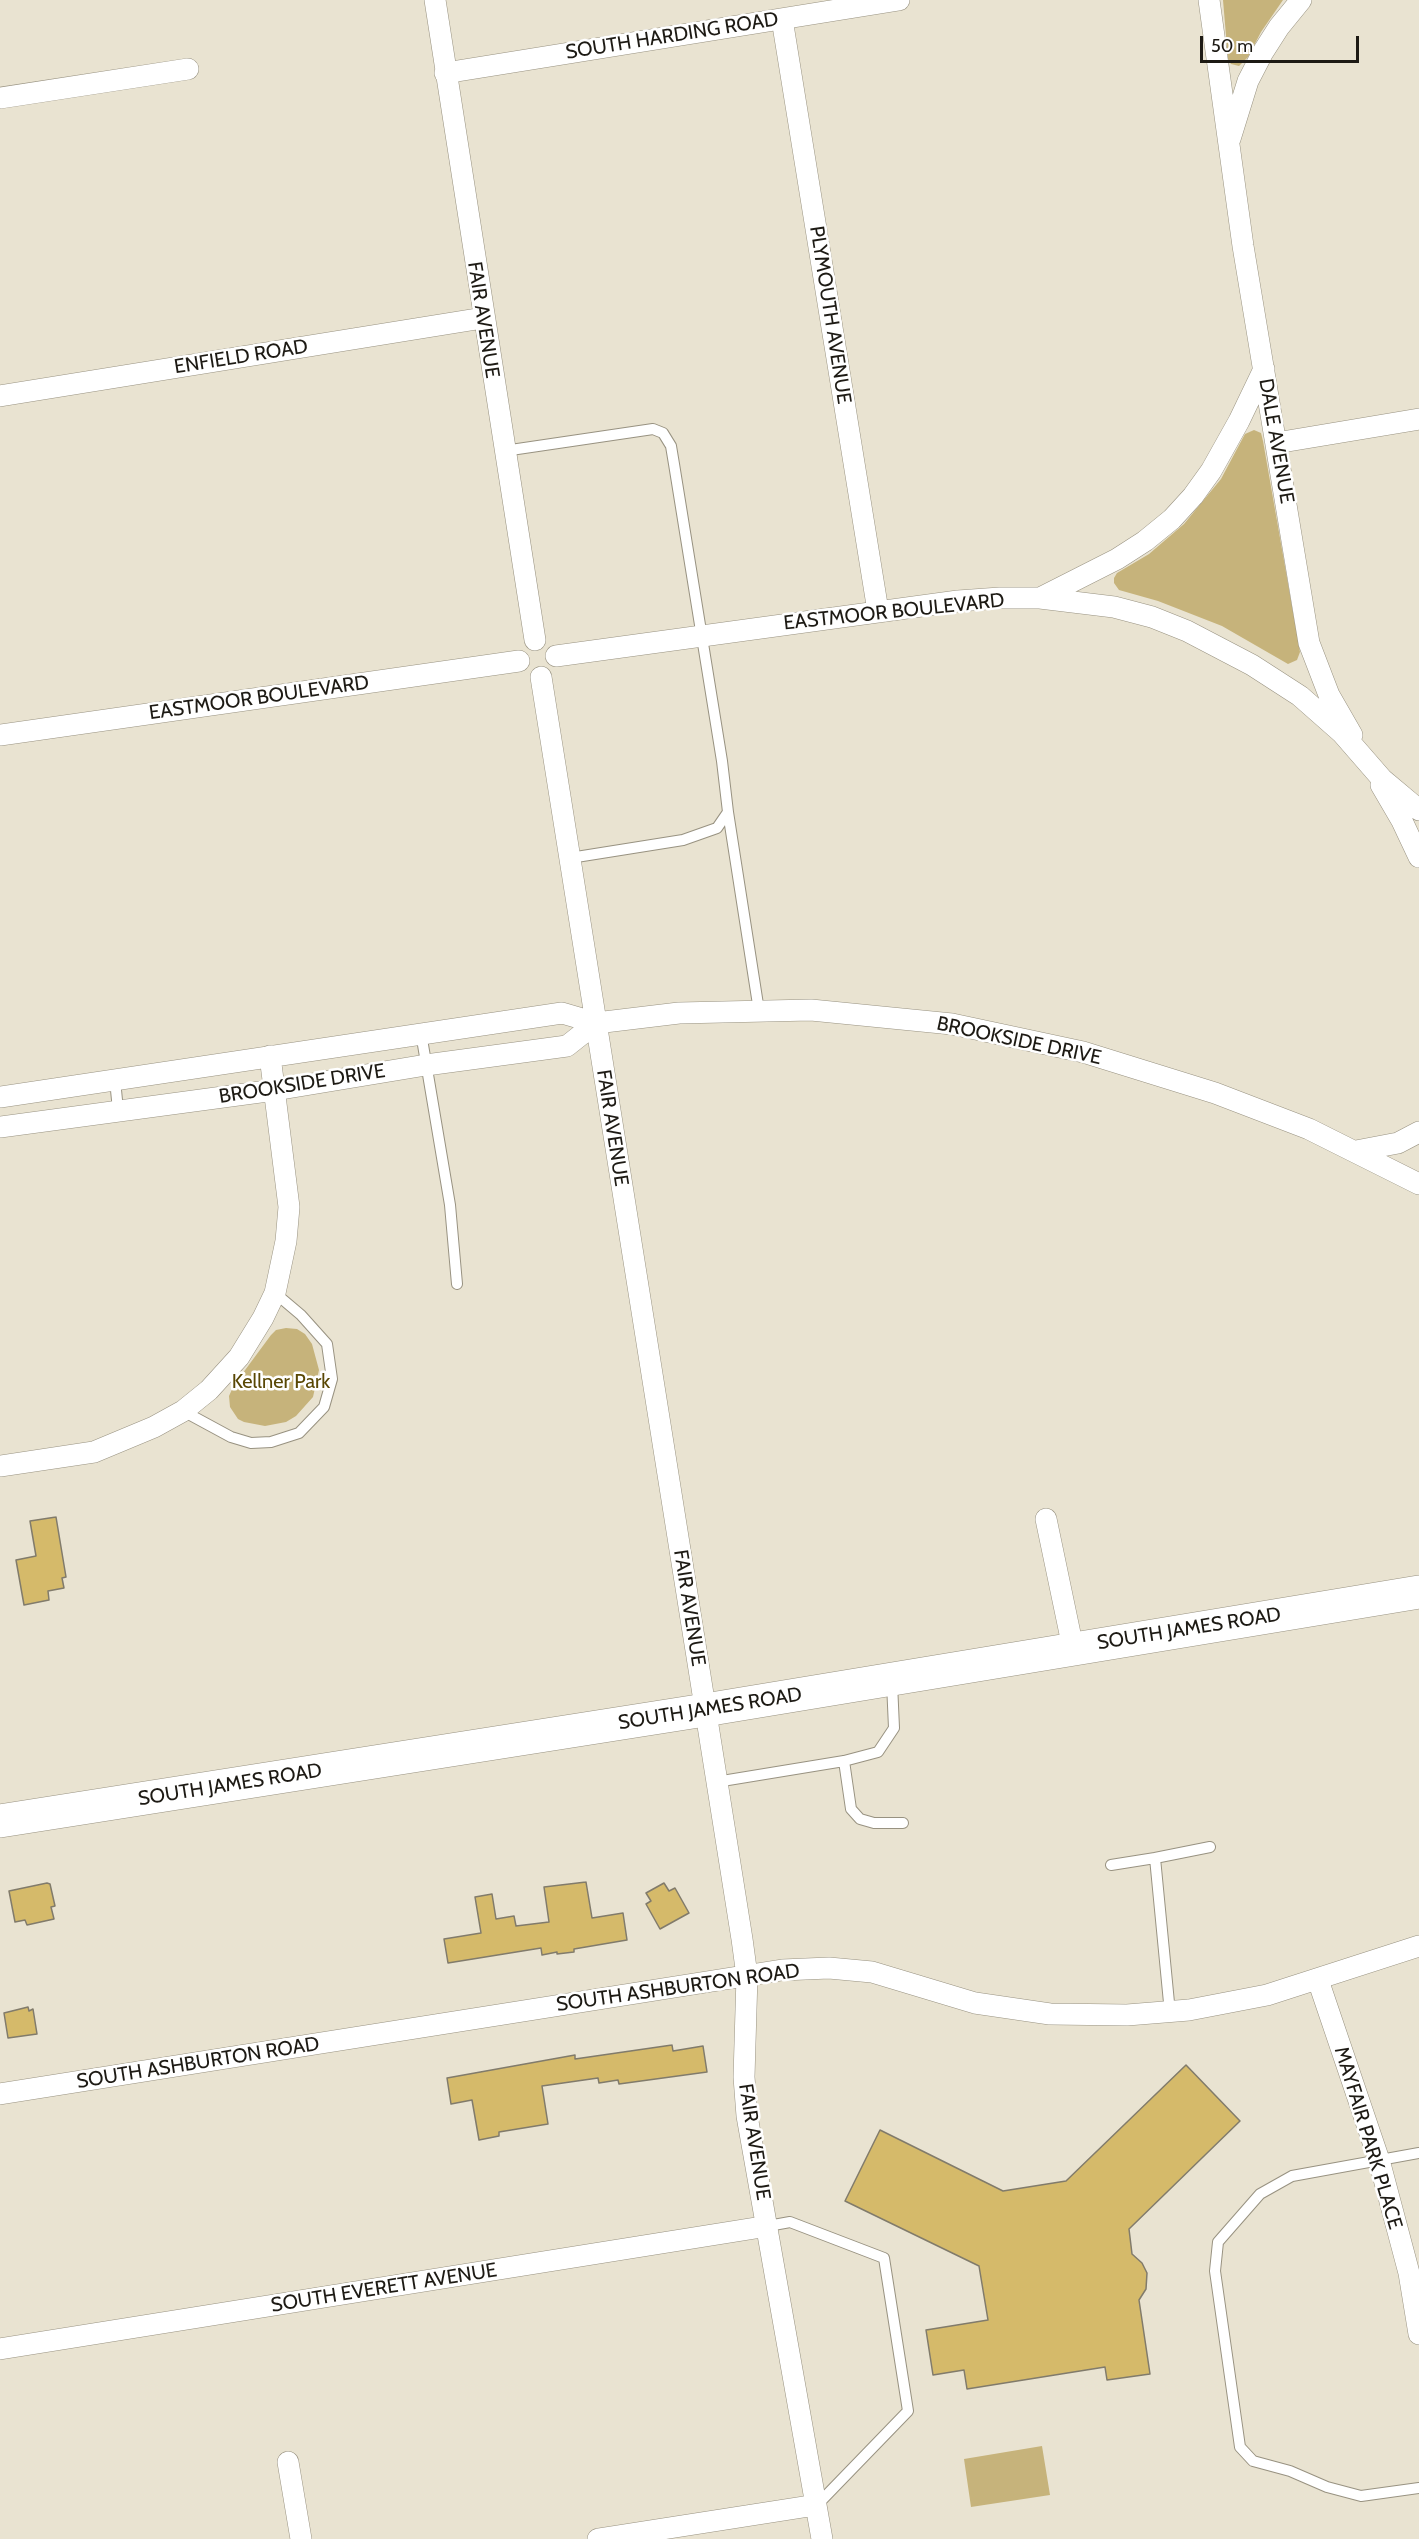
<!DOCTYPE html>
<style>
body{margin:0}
#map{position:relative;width:1419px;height:2539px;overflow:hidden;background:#e9e3d1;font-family:Cabin,sans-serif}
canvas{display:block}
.scale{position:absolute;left:1200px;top:36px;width:159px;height:27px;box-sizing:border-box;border:3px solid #1d1a14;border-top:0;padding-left:8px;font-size:18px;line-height:21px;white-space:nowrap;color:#1d1a14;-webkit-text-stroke:4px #fff;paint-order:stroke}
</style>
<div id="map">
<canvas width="1419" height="2539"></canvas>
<div class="scale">50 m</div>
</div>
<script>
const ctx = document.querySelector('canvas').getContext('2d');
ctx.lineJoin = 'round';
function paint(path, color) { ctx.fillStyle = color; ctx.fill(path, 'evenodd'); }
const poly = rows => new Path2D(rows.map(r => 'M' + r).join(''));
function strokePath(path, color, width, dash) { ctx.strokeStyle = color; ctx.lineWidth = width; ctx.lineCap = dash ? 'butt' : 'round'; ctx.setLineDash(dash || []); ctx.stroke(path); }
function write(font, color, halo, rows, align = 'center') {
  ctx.font = font + ' Cabin,sans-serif'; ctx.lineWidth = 5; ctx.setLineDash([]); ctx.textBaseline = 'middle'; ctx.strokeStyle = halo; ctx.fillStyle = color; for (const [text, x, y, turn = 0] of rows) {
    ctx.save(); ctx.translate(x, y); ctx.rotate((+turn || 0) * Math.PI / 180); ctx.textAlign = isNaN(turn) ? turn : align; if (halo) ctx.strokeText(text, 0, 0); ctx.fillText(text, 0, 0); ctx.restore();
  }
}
const green = poly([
 [1223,0,1283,0,1261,32,1248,57,1239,66,1231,64,1228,59],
 [1254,430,1261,433,1263,441,1300,652,1297,660,1288,664,1222,626,1158,601,1119,590,1114,583,1114,578,1117,573,1149,554,1184,524,1221,479,1245,434],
 [286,1328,297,1329,305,1334,312,1344,319,1370,313,1397,296,1416,286,1422,265,1426,244,1422,238,1419,230,1407,229,1396,234,1385,271,1335,276,1330],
 [1042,2446,1050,2495,971,2507,964,2459]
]);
const building = poly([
 [56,1517,66,1577,62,1578,64,1588,48,1591,49,1600,24,1605,16,1560,36,1556,30,1521,56,1517],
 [586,1882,592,1918,623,1913,627,1940,574,1949,574,1952,557,1954,557,1952,542,1955,541,1948,448,1963,444,1939,481,1933,475,1897,492,1894,496,1919,514,1916,516,1926,549,1922,544,1887,586,1882],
 [47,1883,50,1884,55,1906,51,1907,54,1919,27,1925,25,1920,15,1922,9,1891,47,1883],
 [664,1883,669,1891,675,1888,689,1913,660,1929,646,1904,651,1901,646,1893,664,1883],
 [28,2007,29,2011,33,2009,37,2034,8,2038,4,2013,28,2007],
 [672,2045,673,2051,703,2046,707,2072,619,2084,618,2080,599,2083,598,2078,542,2086,548,2124,499,2132,499,2136,479,2140,472,2100,451,2104,447,2078,575,2055,575,2059,672,2045],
 [1186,2065,1240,2121,1129,2229,1132,2254,1142,2263,1147,2273,1146,2289,1139,2300,1150,2374,1107,2380,1105,2367,967,2389,964,2370,933,2375,926,2330,988,2320,979,2266,845,2201,880,2130,1003,2191,1066,2181,1186,2065]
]);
const service = poly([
 [504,451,653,429,663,433,671,446,674,464,722,761,728,812,717,828,683,840,570,858],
 [728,812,759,1011],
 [421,1033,450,1205,457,1284],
 [115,1080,118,1110],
 [183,1411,231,1437,251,1443,271,1442,299,1433,324,1407,332,1379,327,1344,301,1315,275,1293],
 [844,1761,851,1809,860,1819,874,1823,903,1823],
 [716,1782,844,1761,878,1752,894,1728,892,1683],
 [1111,1865,1155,1858],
 [1170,2013,1155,1858,1210,1847],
 [1419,2153,1292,2176,1260,2194,1218,2242,1215,2271,1240,2447,1253,2461,1290,2471,1327,2487,1361,2496,1419,2488],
 [768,2226,790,2222,884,2258,908,2411,817,2505]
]);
const minor = poly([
 [435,0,535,640],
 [1209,0,1243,246,1309,643,1329,695,1352,735],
 [782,19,878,611],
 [445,73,899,0],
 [0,98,188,69],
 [1230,139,1248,81,1263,52,1279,27,1301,0],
 [0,396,483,318],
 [1276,443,1419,419],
 [1040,598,1117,559,1145,541,1172,519,1193,496,1211,471,1239,421,1264,369],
 [556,656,958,601,1000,598,1040,598,1114,607,1152,617,1187,631,1252,665,1300,696,1342,733,1382,779,1419,810],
 [541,677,742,1939,747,1976,744,2077,747,2116,822,2539],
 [0,735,519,661],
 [1381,785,1402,821,1419,857],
 [0,1097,562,1013,596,1023,679,1013,811,1010,952,1024,1083,1052,1215,1093,1309,1129,1419,1184],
 [0,1127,275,1090,426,1065,567,1046,596,1023],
 [1356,1151,1398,1143,1419,1132],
 [0,1466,94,1452,154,1427,183,1411,209,1390,239,1357,263,1318,275,1293,286,1241,289,1207,270,1056],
 [1046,1519,1073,1648],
 [1318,1980,1379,2160,1409,2273,1419,2334],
 [0,2094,782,1970,829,1968,872,1972,975,2003,1050,2014,1127,2015,1189,2010,1267,1995,1419,1946],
 [0,2349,768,2226],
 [288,2462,301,2539],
 [598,2539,816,2505]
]);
const primary = poly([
 [0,1821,705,1710,1419,1592]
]);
const streetNames = [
 ["SOUTH HARDING ROAD",672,36,-9],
 ["PLYMOUTH AVENUE",830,315,81],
 ["FAIR AVENUE",483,320,81],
 ["ENFIELD ROAD",241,357,-9],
 ["DALE AVENUE",1276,441,80],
 ["EASTMOOR BOULEVARD",894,612,-6],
 ["EASTMOOR BOULEVARD",259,698,-8],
 ["BROOKSIDE DRIVE",1019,1041,12],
 ["BROOKSIDE DRIVE",302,1084,-9],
 ["FAIR AVENUE",612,1128,81],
 ["FAIR AVENUE",689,1608,81],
 ["SOUTH JAMES ROAD",1189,1629,-9],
 ["SOUTH JAMES ROAD",710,1709,-9],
 ["SOUTH JAMES ROAD",230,1785,-9],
 ["SOUTH ASHBURTON ROAD",678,1988,-8],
 ["SOUTH ASHBURTON ROAD",198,2063,-9],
 ["MAYFAIR PARK PLACE",1368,2138,73],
 ["FAIR AVENUE",754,2142,81],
 ["SOUTH EVERETT AVENUE",384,2288,-9]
];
const parkNames = [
 ["Kellner Park",281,1382]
];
paint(green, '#c6b37b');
paint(building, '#d5ba6a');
strokePath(building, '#817b6b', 1.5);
strokePath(service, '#989281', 12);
strokePath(minor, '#989281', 22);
strokePath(primary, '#989281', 34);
strokePath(service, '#fff', 10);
strokePath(minor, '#fff', 21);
strokePath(primary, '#fff', 33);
write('20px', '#1d1a14', '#fff', streetNames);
write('20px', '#594704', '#fff', parkNames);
</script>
